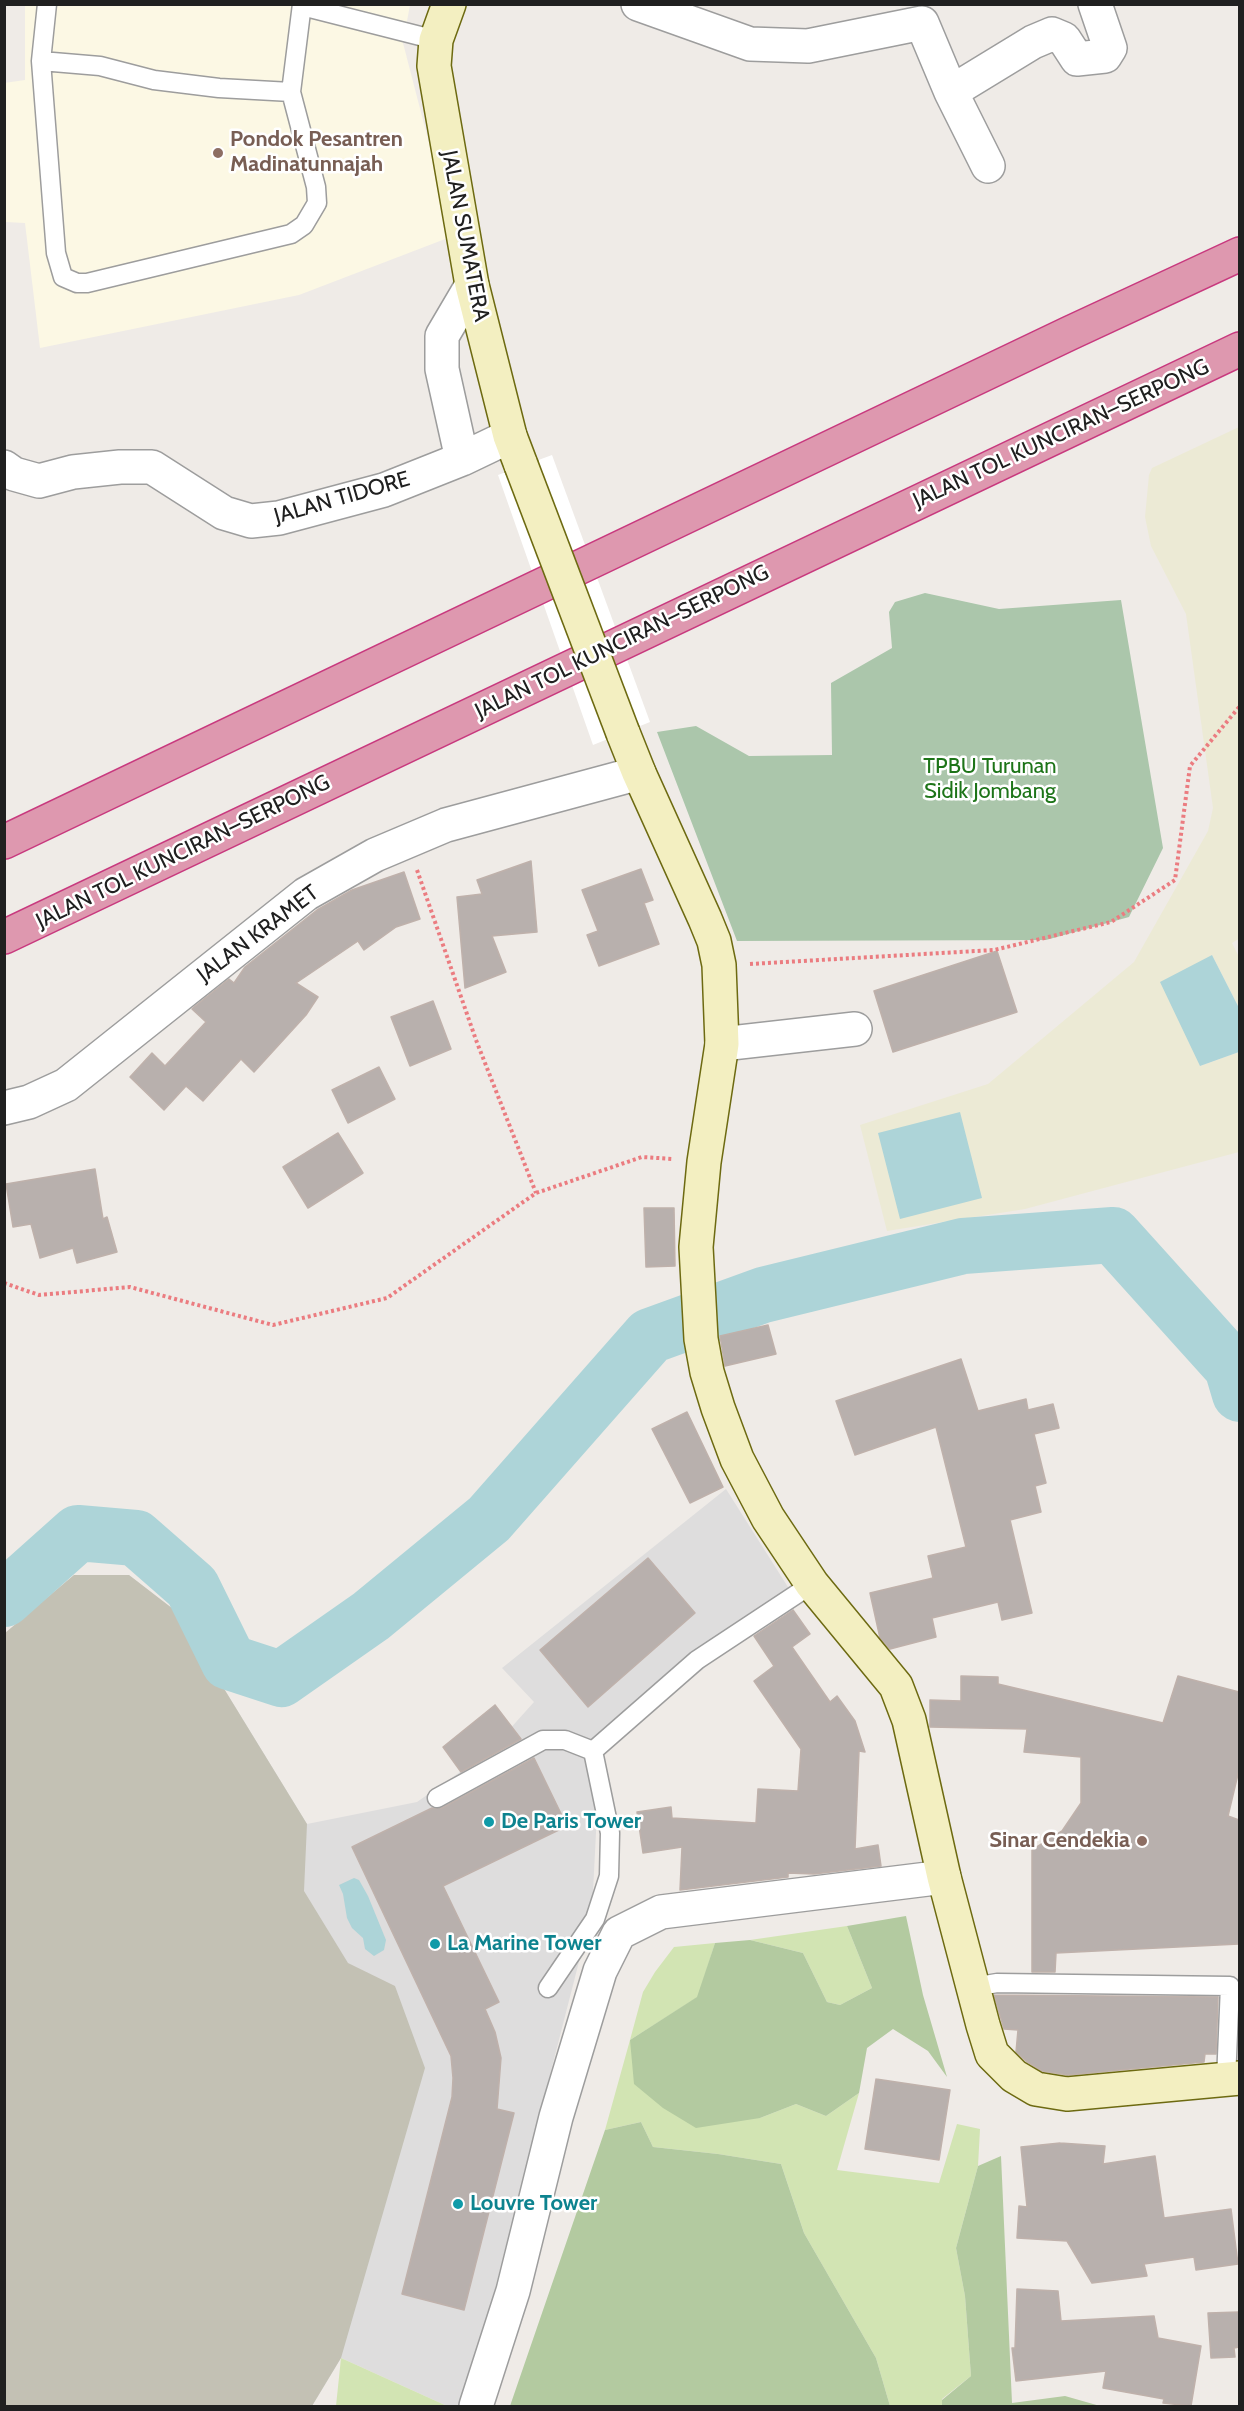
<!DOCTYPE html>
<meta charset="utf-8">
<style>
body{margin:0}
#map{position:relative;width:1244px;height:2411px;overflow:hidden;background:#efebe7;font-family:Cabin,sans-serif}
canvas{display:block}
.frame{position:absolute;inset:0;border:6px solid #202020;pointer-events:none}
</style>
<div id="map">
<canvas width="1244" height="2411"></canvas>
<div class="frame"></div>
</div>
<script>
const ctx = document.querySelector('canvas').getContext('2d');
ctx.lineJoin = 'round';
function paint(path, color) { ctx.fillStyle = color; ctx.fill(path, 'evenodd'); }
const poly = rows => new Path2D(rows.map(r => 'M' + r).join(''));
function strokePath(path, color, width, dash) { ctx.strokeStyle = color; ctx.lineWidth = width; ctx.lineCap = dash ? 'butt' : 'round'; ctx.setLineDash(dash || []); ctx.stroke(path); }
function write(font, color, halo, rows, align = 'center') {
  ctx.font = font + ' Cabin,sans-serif'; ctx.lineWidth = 5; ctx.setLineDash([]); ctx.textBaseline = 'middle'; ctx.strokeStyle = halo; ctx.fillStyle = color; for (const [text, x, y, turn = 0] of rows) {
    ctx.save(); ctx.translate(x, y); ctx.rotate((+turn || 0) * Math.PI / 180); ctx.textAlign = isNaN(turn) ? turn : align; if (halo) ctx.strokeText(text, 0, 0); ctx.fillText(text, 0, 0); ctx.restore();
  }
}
const residential = poly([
 [726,1489,793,1595,600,1754,592,1911,465,2406,447,2406,341,2358,312,2406,5,2406,4,1634,74,1575,129,1575,177,1612,307,1824,417,1802,490,1751,534,1702,502,1668]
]);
const education = poly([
 [25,5,410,5,403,43,453,236,299,295,40,348,25,223,5,222,4,83,25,80]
]);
const construction = poly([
 [74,1575,129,1575,177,1612,307,1824,304,1891,348,1963,395,1986,425,2068,341,2358,312,2406,5,2406,5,1633]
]);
const farmland = poly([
 [1239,427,1240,938,1232,943,1239,957,1239,1008,1212,955,1200,1066,1239,1052,1239,1152,1025,1209,887,1231,860,1125,988,1084,1134,962,1208,831,1213,808,1186,614,1151,546,1145,517,1149,475,1152,468]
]);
const grass = poly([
 [847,1926,872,1988,840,2005,827,2002,803,1953,750,1940],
 [715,1943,698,1997,630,2040,760,2118,796,2104,826,2116,859,2093,837,2170,939,2183,957,2124,980,2129,978,2166,956,2248,965,2296,971,2376,942,2399,942,2406,890,2406,876,2358,804,2233,781,2164,718,2154,653,2147,641,2122,605,2130,630,2040,643,1992,655,1972,674,1947],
 [341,2358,447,2406,336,2406]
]);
const forest = poly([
 [906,1916,923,1995,947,2077,928,2051,893,2029,867,2048,859,2093,826,2116,796,2104,760,2118,696,2128,663,2108,634,2084,630,2040,697,1997,715,1943,750,1940,803,1953,827,2002,840,2005,872,1988,847,1926],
 [641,2122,653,2147,718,2154,781,2164,804,2233,876,2358,890,2406,510,2406,605,2130],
 [1001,2156,1012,2403,1065,2396,1100,2406,942,2406,942,2400,971,2376,965,2296,956,2248,978,2166]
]);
const cemetery = poly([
 [925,593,999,609,1121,600,1163,848,1129,917,1046,940,737,941,657,732,696,726,749,756,832,755,831,683,892,648,889,612,895,602]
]);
const water = poly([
 [1212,955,1239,1008,1239,1052,1200,1066,1160,982],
 [960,1112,982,1198,900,1219,878,1133],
 [354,1878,359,1880,368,1896,386,1940,384,1950,374,1956,365,1949,363,1938,352,1928,347,1918,343,1894,339,1885]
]);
const pier = poly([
 [552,455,650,722,593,745,498,475]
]);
const river = poly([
 [4,1599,78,1533,136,1538,192,1587,229,1662,281,1679,371,1616,489,1519,650,1336,763,1295,963,1246,1113,1235,1232,1367,1240,1394]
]);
const building = poly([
 [531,861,537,932,492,936,506,972,465,988,457,897,482,894,477,880,531,861],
 [641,869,653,900,644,903,659,944,599,966,587,935,598,931,582,890,641,869],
 [404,872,420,919,396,927,364,950,358,941,296,983,318,997,306,1015,254,1072,241,1059,203,1101,186,1086,164,1110,130,1077,152,1053,165,1066,206,1022,192,1009,194,1007,229,979,234,983,245,967,317,910,352,890,404,872],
 [997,951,1017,1012,893,1052,874,991,997,951],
 [433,1001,451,1049,410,1066,391,1017,433,1001],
 [379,1067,395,1099,348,1123,332,1090,379,1067],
 [338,1133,363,1173,308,1208,283,1167,338,1133],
 [95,1169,103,1219,107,1217,117,1252,77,1263,73,1248,40,1258,31,1224,13,1227,6,1184,95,1169],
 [644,1208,674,1208,675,1266,646,1267,644,1208],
 [768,1325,776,1354,725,1366,720,1336,768,1325],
 [961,1359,978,1411,1026,1399,1028,1410,1053,1404,1059,1428,1034,1434,1046,1483,1035,1486,1041,1512,1010,1520,1032,1613,1002,1620,998,1602,932,1618,936,1637,890,1649,880,1638,870,1593,933,1578,928,1556,966,1547,936,1427,855,1455,836,1401,961,1359],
 [687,1412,723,1487,690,1503,652,1429,687,1412],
 [648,1558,695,1613,588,1707,540,1650,648,1558],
 [793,1610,810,1634,792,1647,830,1702,837,1696,855,1721,865,1752,859,1751,855,1849,878,1845,881,1866,814,1874,788,1873,788,1877,680,1890,682,1847,643,1853,637,1812,671,1807,672,1818,756,1823,758,1789,798,1791,801,1749,754,1681,774,1666,754,1636,793,1610],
 [961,1676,998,1677,998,1684,1163,1723,1178,1676,1239,1692,1239,1770,1228,1816,1239,1820,1239,1944,1056,1953,1055,1972,1032,1972,1032,1850,1062,1831,1081,1803,1081,1757,1024,1752,1027,1729,930,1727,930,1700,961,1701,961,1676],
 [495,1705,521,1739,461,1772,443,1747,495,1705],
 [534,1758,567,1826,443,1886,499,2002,485,2009,495,2032,501,2058,497,2109,514,2113,464,2310,402,2294,452,2097,453,2078,451,2056,352,1847,432,1808,442,1808,534,1758],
 [994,1995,1218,1997,1216,2054,1205,2054,1204,2062,1068,2075,1042,2071,1026,2061,1016,2052,1018,2030,1004,2029,994,1995],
 [876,2079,950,2090,939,2160,865,2149,876,2079],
 [1060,2143,1105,2146,1103,2164,1155,2156,1164,2218,1231,2209,1238,2264,1196,2270,1194,2257,1144,2264,1147,2276,1092,2283,1067,2241,1017,2238,1019,2206,1027,2207,1021,2147,1060,2143],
 [1017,2289,1058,2291,1061,2321,1154,2316,1158,2338,1201,2346,1191,2406,1163,2403,1164,2399,1103,2388,1106,2371,1016,2381,1012,2348,1015,2348,1017,2289],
 [1239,2312,1239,2347,1234,2348,1235,2357,1211,2358,1208,2313,1239,2312]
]);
const path = poly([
 [417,870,476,1040,536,1193],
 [750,964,994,950,1111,922,1175,880,1190,766,1240,706],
 [4,1283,39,1295,130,1287,273,1325,387,1298,536,1193,642,1157,673,1159]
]);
const lane = poly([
 [47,4,41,61,56,253,63,277,77,283,87,283,291,234,304,225,317,203,316,187,291,92,302,4],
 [302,6,436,40],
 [41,61,100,66,154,80,219,88,291,92],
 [437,1798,543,1740,565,1740,593,1751],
 [973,1987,997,1983,1230,1986,1226,2080],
 [548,1988,595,1919,609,1876,610,1833,593,1751,697,1660,812,1584]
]);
const street = poly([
 [638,4,750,44,808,46,922,23,951,92,1033,42,1052,34,1064,39,1077,59,1105,56,1110,48,1095,4],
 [951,92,988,166],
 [462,459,442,369,442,336,472,285],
 [4,467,14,474,39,481,73,472,120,467,152,467,224,513,251,521,279,518,384,490,462,459,510,436],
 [722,1044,855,1029],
 [4,1108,29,1102,66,1085,306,894,375,855,446,825,639,773],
 [476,2406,513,2291,556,2117,600,1971,619,1933,661,1912,944,1877]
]);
const secondary = poly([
 [449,4,436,40,434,66,472,285,510,436,521,465],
 [623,733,639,773,705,919,714,941,719,965,722,1044,704,1162,696,1247,701,1339,707,1372,718,1408,737,1459,768,1518,812,1584,896,1686,909,1720,944,1877,983,2025,992,2054,1014,2076,1036,2089,1067,2094,1240,2078]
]);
const highway = poly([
 [4,842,1070,333,1240,254],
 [4,937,1240,349]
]);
const secondaryBridge = poly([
 [521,465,623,733]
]);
const markers = [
 [218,153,6,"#8d6e63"],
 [489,1822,6,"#0f9aa8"],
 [1142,1841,6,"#8d6e63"],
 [435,1944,6,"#0f9aa8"],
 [458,2204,6,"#0f9aa8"]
];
const educationNames = [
 ["Pondok Pesantren",230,140],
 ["Madinatunnajah",230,165],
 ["Sinar Cendekia",1130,1841,"right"]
];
const streetNames = [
 ["JALAN SUMATERA",465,236,79],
 ["JALAN TOL KUNCIRAN–SERPONG",1061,434,-25],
 ["JALAN TIDORE",342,498,-16],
 ["JALAN TOL KUNCIRAN–SERPONG",622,642,-26],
 ["JALAN TOL KUNCIRAN–SERPONG",183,852,-26],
 ["JALAN KRAMET",258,934,-37]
];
const parkNames = [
 ["TPBU Turunan",990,767],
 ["Sidik Jombang",990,792]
];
const cultureNames = [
 ["De Paris Tower",501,1822],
 ["La Marine Tower",447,1944],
 ["Louvre Tower",470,2204]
];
paint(residential, '#dedddd');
paint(education, '#fcf8e4');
paint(construction, '#c3c1b4');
paint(farmland, '#ecead5');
paint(grass, '#d2e4b3');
paint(forest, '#b3caa0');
paint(cemetery, '#abc6ab');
paint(water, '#add4d8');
paint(pier, '#fff');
strokePath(river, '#add4d8', 56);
paint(building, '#b8b0ad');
strokePath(building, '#bfb1ab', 1.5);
strokePath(lane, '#9d9d9d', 21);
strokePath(street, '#9d9d9d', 36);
strokePath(secondary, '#6d6a11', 36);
strokePath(highway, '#c8397e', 36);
strokePath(path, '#eb7c80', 4, [3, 3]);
strokePath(lane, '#fff', 18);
strokePath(street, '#fff', 33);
strokePath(secondary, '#f3efc1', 33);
strokePath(highway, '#de98af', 33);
strokePath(secondaryBridge, '#6d6a11', 36, []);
strokePath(secondaryBridge, '#f3efc1', 33);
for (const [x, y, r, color] of markers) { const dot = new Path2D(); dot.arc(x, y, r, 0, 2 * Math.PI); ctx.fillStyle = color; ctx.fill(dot); strokePath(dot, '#fff', 2); }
write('bold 22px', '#785e54', '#fff', educationNames, 'left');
write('22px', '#202020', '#fff', streetNames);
write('22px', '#1d7418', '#fff', parkNames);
write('bold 22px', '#0d838f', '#fff', cultureNames, 'left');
</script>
